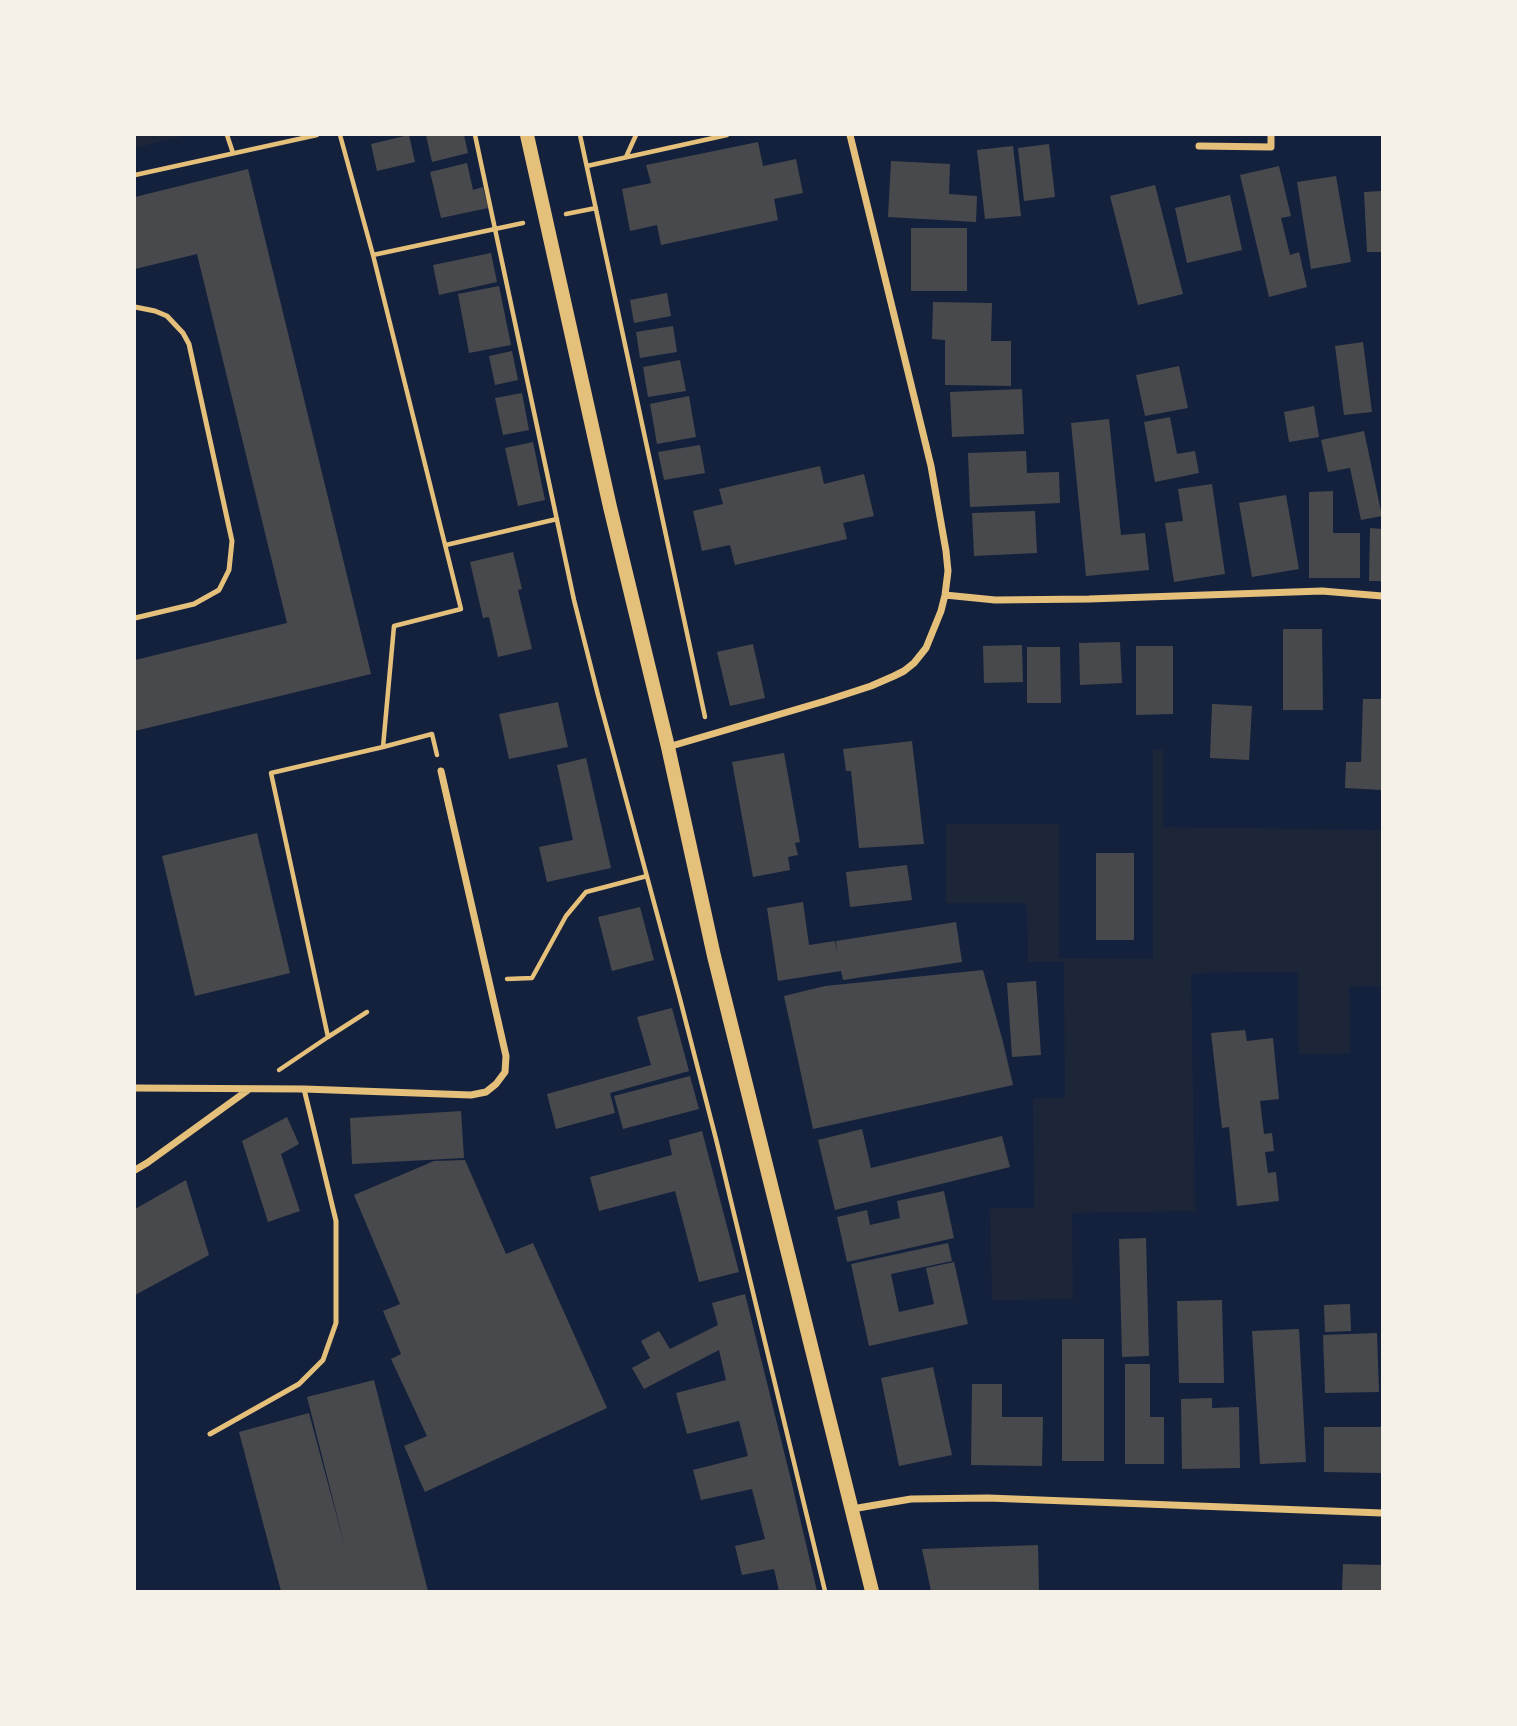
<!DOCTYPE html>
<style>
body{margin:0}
#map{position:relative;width:1517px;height:1726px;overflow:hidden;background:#14213d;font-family:Montserrat,sans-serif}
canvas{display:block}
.frame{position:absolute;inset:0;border:136px solid #f6f1e7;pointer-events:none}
</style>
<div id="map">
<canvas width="1517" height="1726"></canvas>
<div class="frame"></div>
</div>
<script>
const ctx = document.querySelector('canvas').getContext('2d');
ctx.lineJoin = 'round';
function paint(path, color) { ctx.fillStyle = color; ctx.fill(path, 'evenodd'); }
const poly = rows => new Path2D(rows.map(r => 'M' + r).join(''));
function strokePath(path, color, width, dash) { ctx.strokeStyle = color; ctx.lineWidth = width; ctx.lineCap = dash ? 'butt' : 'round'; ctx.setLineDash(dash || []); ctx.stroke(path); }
const green = poly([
 [135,135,187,135,135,148],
 [1153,750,1163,750,1163,827,1382,830,1382,986,1349,987,1350,1053,1299,1054,1298,972,1191,973,1195,1211,1072,1213,1073,1299,992,1300,990,1208,1034,1208,1033,1099,1065,1098,1064,962,1028,962,1027,903,946,903,946,824,1059,824,1059,958,1153,959]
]);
const building = poly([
 [409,135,415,162,377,171,371,144],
 [426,135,464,135,468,153,432,162],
 [758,142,763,166,796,159,803,193,774,199,778,220,661,245,657,225,630,231,622,189,651,183,646,165],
 [1049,144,1055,197,1024,201,1018,148],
 [1013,146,1021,216,985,219,977,150],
 [891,161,950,164,949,194,977,196,976,222,888,217],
 [467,163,473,190,483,187,488,208,441,218,430,172],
 [1279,166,1291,216,1281,218,1290,255,1299,252,1307,287,1269,297,1240,175],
 [248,169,371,674,135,731,135,660,287,623,197,254,135,269,135,197],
 [1336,176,1351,262,1311,269,1297,182],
 [1155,185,1183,294,1138,305,1110,196],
 [1382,191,1382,252,1367,252,1364,192],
 [1230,195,1242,250,1187,263,1175,208],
 [911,228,967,228,967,291,911,291],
 [491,253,497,282,439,295,433,265],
 [499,286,511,345,469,353,458,294],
 [667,293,671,316,634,323,630,300],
 [933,302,992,303,991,341,1011,341,1011,386,945,385,945,340,932,339],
 [673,326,677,352,640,358,636,332],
 [1363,342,1372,412,1344,415,1335,346],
 [512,351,518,380,495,385,489,356],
 [680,360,686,391,648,397,643,367],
 [1179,366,1188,408,1145,416,1136,375],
 [1022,389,1024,434,952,437,950,392],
 [522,393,529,430,503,435,495,398],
 [689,396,696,437,657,444,650,404],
 [1314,406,1319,437,1289,442,1284,412],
 [1170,417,1177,454,1195,451,1199,473,1155,482,1144,422],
 [1109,419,1121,535,1145,533,1149,570,1086,576,1071,423],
 [1364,431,1382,516,1361,520,1350,468,1328,472,1321,440],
 [533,442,545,500,518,506,505,448],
 [700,445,705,473,664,480,658,452],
 [1026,451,1027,473,1059,472,1060,503,970,507,968,453],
 [820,466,824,484,864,474,874,516,843,523,847,539,735,565,730,545,702,551,693,511,723,504,719,489],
 [1212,484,1225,574,1174,582,1165,523,1183,521,1178,489],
 [1333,491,1333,533,1360,533,1360,578,1309,578,1309,492],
 [1286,495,1299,569,1252,577,1239,503],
 [1035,511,1037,553,974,556,972,513],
 [1370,528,1382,529,1382,581,1369,581],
 [513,552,522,589,518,590,532,649,498,657,489,617,483,618,470,562],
 [1283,629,1322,629,1323,710,1283,710],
 [1120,642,1122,683,1080,685,1079,643],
 [753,644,765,698,730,706,717,652],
 [1022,645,1023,682,984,683,983,646],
 [1136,646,1173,646,1173,714,1136,715],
 [1027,647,1060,647,1061,703,1027,703],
 [1363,699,1382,699,1382,790,1345,788,1346,762,1361,762],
 [558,702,568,747,509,759,499,714],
 [1212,704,1252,706,1249,760,1210,758],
 [912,741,924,844,859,848,851,771,846,771,843,749],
 [784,753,800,842,795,843,798,855,788,857,790,870,753,877,732,762],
 [586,758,611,868,547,882,539,847,573,840,557,765],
 [257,833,290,973,195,996,162,856],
 [1096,853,1134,853,1134,940,1096,940],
 [907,865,912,900,850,907,846,872],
 [803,902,809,945,835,941,837,952,836,941,956,922,962,962,843,980,841,971,778,981,767,908],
 [640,907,654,960,612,971,598,917],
 [983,970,1003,1042,1013,1085,813,1129,784,996,825,986],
 [1036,981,1041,1055,1012,1057,1007,983],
 [672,1008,689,1071,610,1093,615,1113,556,1129,547,1094,651,1065,637,1017],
 [1245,1030,1247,1041,1273,1038,1279,1099,1260,1101,1264,1134,1272,1133,1274,1151,1265,1152,1268,1173,1276,1172,1279,1201,1237,1206,1229,1127,1222,1128,1211,1033],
 [690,1076,699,1109,623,1129,614,1096],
 [461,1111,464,1158,352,1164,350,1118],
 [287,1117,299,1144,281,1154,300,1211,268,1222,242,1141],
 [862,1129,871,1168,1002,1136,1010,1167,835,1210,818,1140],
 [702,1131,739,1272,699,1282,675,1191,599,1211,590,1177,672,1155,669,1140],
 [465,1160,506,1254,533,1243,607,1408,425,1492,404,1446,427,1436,391,1359,401,1354,383,1311,400,1304,354,1195,434,1161],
 [186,1180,209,1255,135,1295,135,1209],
 [944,1191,954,1238,847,1262,837,1217,867,1210,870,1225,900,1218,897,1201],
 [1146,1238,1149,1356,1122,1357,1119,1239],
 [948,1243,952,1261,891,1274,899,1312,934,1304,926,1268,954,1262,968,1324,869,1346,851,1264],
 [745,1294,791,1480,817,1591,779,1591,774,1569,742,1575,735,1546,765,1539,752,1489,701,1500,693,1470,748,1456,739,1421,687,1434,676,1393,726,1380,719,1350,644,1389,632,1368,650,1358,641,1341,659,1331,670,1349,718,1325,712,1303],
 [1222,1300,1224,1383,1179,1383,1177,1301],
 [1350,1304,1351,1331,1325,1332,1324,1305],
 [1299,1329,1306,1462,1260,1464,1252,1331],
 [1377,1333,1379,1392,1325,1393,1323,1335],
 [1062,1339,1104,1339,1104,1461,1062,1461],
 [1125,1364,1150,1364,1150,1417,1164,1417,1164,1464,1125,1464],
 [933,1367,952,1455,899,1466,881,1378],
 [374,1380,428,1591,281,1591,239,1432,309,1413,345,1547,307,1397],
 [972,1384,1002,1384,1002,1417,1043,1417,1042,1466,971,1465],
 [1212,1398,1212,1408,1239,1407,1240,1468,1182,1469,1181,1399],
 [1324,1427,1382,1427,1382,1473,1324,1472],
 [1038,1545,1039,1591,931,1591,922,1549],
 [1343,1564,1382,1565,1382,1591,1342,1591]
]);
const path = poly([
 [227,135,233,153],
 [475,135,574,600,598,695,680,999,716,1139,825,1591],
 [580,135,705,717],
 [626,157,636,135],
 [587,166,727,135],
 [135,175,317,135],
 [566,214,596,208],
 [373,255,523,223],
 [446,545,557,519],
 [383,747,432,734,437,755],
 [507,979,532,978,566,916,586,892,647,876],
 [328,1037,367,1012],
 [279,1070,328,1037,271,773,383,747,394,626,461,609,373,255,340,135]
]);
const service = poly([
 [135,307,155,311,167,316,183,333,189,344,232,541,229,570,219,590,194,604,135,618],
 [210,1434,299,1384,323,1360,336,1323,336,1221,304,1089]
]);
const minor = poly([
 [1199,146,1271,147,1271,135],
 [945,595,995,600,1089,599,1322,591,1382,596],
 [668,747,825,701,871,686,894,676,904,671,914,663,926,648,941,611,945,595,948,571,946,551,931,466,850,135],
 [135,1088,304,1089,471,1095,486,1092,496,1084,505,1072,506,1056,441,771],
 [135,1170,147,1163,248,1090],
 [852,1509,911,1499,988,1498,1382,1513]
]);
const secondary = poly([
 [527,135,610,507,668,747,714,956,872,1591]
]);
paint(green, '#1d2539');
paint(building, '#48494c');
strokePath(path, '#e5c07b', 4.5);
strokePath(service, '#e5c07b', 5);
strokePath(minor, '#e5c07b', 7);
strokePath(secondary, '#e5c07b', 14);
</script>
